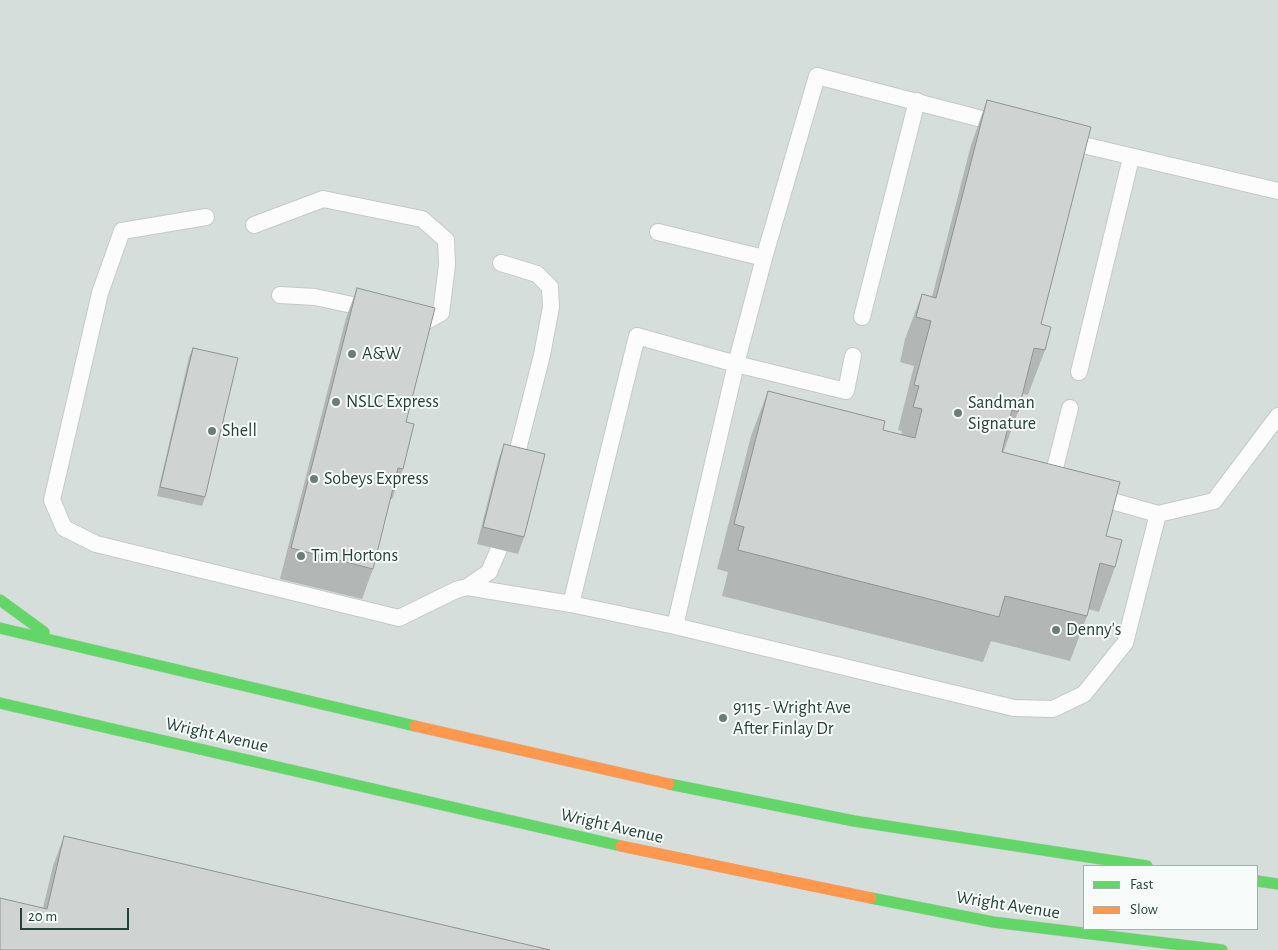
<!DOCTYPE html>
<style>
body{margin:0}
#map{position:relative;width:1278px;height:950px;overflow:hidden;background:#e8edeb;font-family:"Alegreya Sans",sans-serif}
canvas{display:block}
.legend{position:absolute;left:1083px;top:865px;width:175px;height:65px;box-sizing:border-box;background:#f7fbf9;border:1px solid #a3b1ad;margin:0;padding:6px 9px;list-style:none;font-size:15px;color:#24423a}
.legend li{display:flex;align-items:center;gap:10px;height:25px}
.legend b{width:25px;border:1px solid #a3b1ad}
.scale{position:absolute;left:20px;top:908px;width:109px;height:22px;box-sizing:border-box;border:2px solid #24423a;border-top:0;padding-left:6px;font-size:15px;line-height:18px;white-space:nowrap;color:#24423a;-webkit-text-stroke:4px #f7fbf9;paint-order:stroke}
</style>
<div id="map">
<canvas width="1278" height="950"></canvas>
<ul class="legend">
<li><b style="height:6px;background:#63d668"></b>Fast</li>
<li><b style="height:6px;background:#ff974d"></b>Slow</li>
</ul>
<div class="scale">20 m</div>
</div>
<script>
const ctx = document.querySelector('canvas').getContext('2d');
ctx.lineJoin = 'round';
function paint(path, color) { ctx.fillStyle = color; ctx.fill(path, 'evenodd'); }
const poly = rows => new Path2D(rows.map(r => 'M' + r).join(''));
function strokePath(path, color, width, dash) { ctx.strokeStyle = color; ctx.lineWidth = width; ctx.lineCap = dash ? 'butt' : 'round'; ctx.setLineDash(dash || []); ctx.stroke(path); }
function write(font, color, halo, rows, align = 'center') {
  ctx.font = font + ' "Alegreya Sans",sans-serif'; ctx.lineWidth = 4; ctx.setLineDash([]); ctx.textBaseline = 'middle'; ctx.strokeStyle = halo; ctx.fillStyle = color; for (const [text, x, y, turn = 0] of rows) {
    ctx.save(); ctx.translate(x, y); ctx.rotate((+turn || 0) * Math.PI / 180); ctx.textAlign = isNaN(turn) ? turn : align; if (halo) ctx.strokeText(text, 0, 0); ctx.fillText(text, 0, 0); ctx.restore();
  }
}
const built = poly([
 [0,0,1278,0,1278,950,0,950],
 [1084,866,1257,866,1257,929,1084,929]
]);
const lane = poly([
 [1066,141,1278,191],
 [206,217,122,231,100,293,52,500,64,528,96,544,399,618,456,590,467,587,571,604,675,626],
 [254,225,323,199,422,219,446,240,447,265,441,313,423,323,414,321],
 [658,232,764,258],
 [501,263,537,274,550,287,551,307,542,355,514,465],
 [280,295,315,297,371,309],
 [862,317,917,101],
 [853,356,846,391,736,364,675,626,1014,708,1053,709,1084,694,1125,643,1158,514],
 [1079,372,1131,158],
 [1054,484,1051,484,1070,408],
 [1094,496,1158,514,1214,501,1278,416],
 [467,587,489,572,499,549],
 [571,604,637,336,736,364,764,258,817,76,1001,124]
]);
const fast = poly([
 [0,600,44,632],
 [0,628,415,726],
 [0,703,621,846],
 [669,784,854,821,1147,866],
 [1257,881,1278,884],
 [871,898,993,922,1222,950]
]);
const slow = poly([
 [415,726,669,784],
 [621,846,871,898]
]);
const wall = poly([
 [987,100,1041,324,1045,350,1028,395,1022,394,1018,412,1003,453,1106,536,1115,567,1099,612,1088,609,1087,616,1070,661,991,641,983,662,722,596,728,572,717,569,751,436,768,391,883,430,901,435,902,431,898,430,914,366,900,362,905,339,922,294,932,297,971,145],
 [357,288,406,422,403,469,392,499,390,499,373,569,362,599,280,579,346,318],
 [193,348,205,497,202,506,157,496,189,357],
 [504,444,524,537,518,554,477,544,498,461],
 [64,836,550,950,0,950,43,908,53,866]
]);
const building = poly([
 [987,100,1091,127,1041,324,1051,327,1045,350,1034,348,1018,412,1012,410,1002,452,1120,482,1106,536,1122,540,1115,567,1100,563,1087,616,1005,596,999,617,738,550,744,527,734,524,768,391,885,421,883,430,915,438,922,409,913,407,919,386,914,385,931,321,916,317,922,294,936,298,987,100],
 [357,288,435,308,406,422,414,424,403,469,398,468,373,569,291,548,357,288],
 [193,348,238,358,205,497,160,487,193,348],
 [504,444,545,454,524,537,483,527,504,444],
 [64,836,550,950,0,950,0,898,47,909,64,836]
]);
const markers = [
 [352,354,5,"#697e78"],
 [336,402,5,"#697e78"],
 [958,413,5,"#697e78"],
 [212,431,5,"#697e78"],
 [314,479,5,"#697e78"],
 [301,556,5,"#697e78"],
 [1056,630,5,"#697e78"],
 [723,718,5,"#697e78"]
];
const poiNames = [
 ["A&W",362,354],
 ["NSLC Express",346,402],
 ["Sandman",968,403],
 ["Signature",968,424],
 ["Shell",222,431],
 ["Sobeys Express",324,479],
 ["Tim Hortons",311,556],
 ["Denny's",1066,630],
 ["9115 - Wright Ave",733,708],
 ["After Finlay Dr",733,729]
];
const streetNames = [
 ["Wright Avenue",217,735,13],
 ["Wright Avenue",612,826,13],
 ["Wright Avenue",1008,905,9]
];
paint(built, '#d6dedb');
strokePath(lane, '#c5cac8', 18);
strokePath(fast, '#c3cbc8', 12);
strokePath(slow, '#c3cbc8', 12);
strokePath(lane, '#fcfcfc', 16);
strokePath(fast, '#63d668', 11);
strokePath(slow, '#ff974d', 11);
paint(wall, '#b2b6b5');
paint(building, '#cfd4d2');
strokePath(building, '#919493', 1);
for (const [x, y, r, color] of markers) { const dot = new Path2D(); dot.arc(x, y, r, 0, 2 * Math.PI); ctx.fillStyle = color; ctx.fill(dot); strokePath(dot, '#f7fbf9', 2); }
write('18px', '#24423a', '#f7fbf9', poiNames, 'left');
write('18px', '#24423a', '#f7fbf9', streetNames);
</script>
